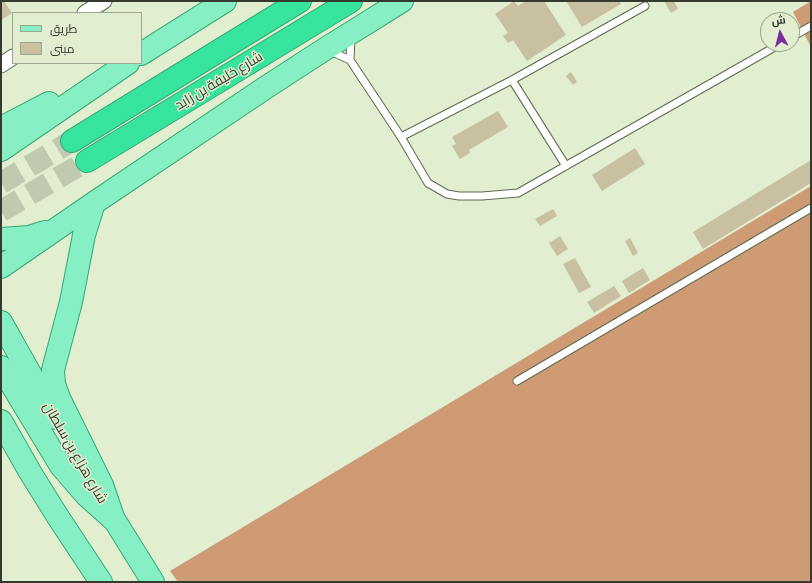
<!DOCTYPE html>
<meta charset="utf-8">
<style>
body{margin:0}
#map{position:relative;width:812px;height:583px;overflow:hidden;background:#e1eed0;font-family:"Alegreya Sans",Cairo,sans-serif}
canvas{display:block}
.frame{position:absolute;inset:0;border:2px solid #353a2f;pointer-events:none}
.legend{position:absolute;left:12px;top:12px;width:130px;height:52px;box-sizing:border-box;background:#e1eed0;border:1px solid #9ca690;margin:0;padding:5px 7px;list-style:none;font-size:12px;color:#353a2f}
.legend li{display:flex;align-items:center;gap:8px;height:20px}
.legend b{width:20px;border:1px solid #9ca690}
.north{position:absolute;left:760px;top:12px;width:40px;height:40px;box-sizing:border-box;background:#e1eed0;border:1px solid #9ca690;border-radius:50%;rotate:353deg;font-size:11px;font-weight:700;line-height:16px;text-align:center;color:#353a2f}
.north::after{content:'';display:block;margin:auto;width:14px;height:18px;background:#802c9b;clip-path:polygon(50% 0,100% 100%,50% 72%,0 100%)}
</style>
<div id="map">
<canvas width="812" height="583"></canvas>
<div class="frame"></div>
<ul class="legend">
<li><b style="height:5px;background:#87efc4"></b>طريق</li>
<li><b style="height:11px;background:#c9c0a2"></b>مبنى</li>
</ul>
<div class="north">ش</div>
</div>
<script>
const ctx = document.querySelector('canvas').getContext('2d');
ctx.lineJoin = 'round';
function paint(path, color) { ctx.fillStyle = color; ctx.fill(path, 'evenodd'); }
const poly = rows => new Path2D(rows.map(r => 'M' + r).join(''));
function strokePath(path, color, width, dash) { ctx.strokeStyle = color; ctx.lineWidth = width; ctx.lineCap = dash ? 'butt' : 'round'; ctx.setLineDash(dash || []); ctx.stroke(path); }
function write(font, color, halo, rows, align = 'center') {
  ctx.font = font + ' "Alegreya Sans",Cairo,sans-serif'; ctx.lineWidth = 3; ctx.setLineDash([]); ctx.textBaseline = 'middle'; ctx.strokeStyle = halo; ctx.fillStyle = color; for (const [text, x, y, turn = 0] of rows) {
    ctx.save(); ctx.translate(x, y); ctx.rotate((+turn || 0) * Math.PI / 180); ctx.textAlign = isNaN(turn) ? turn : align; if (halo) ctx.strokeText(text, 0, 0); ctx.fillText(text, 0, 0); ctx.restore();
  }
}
const forest = poly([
 [811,1,811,47,793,12],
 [811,186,811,582,178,582,170,571]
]);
const building = poly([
 [1,1,4,1,12,13,1,20],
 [514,1,518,6,526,1,544,1,566,35,527,61,513,40,508,43,503,36,508,33,495,14],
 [566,1,619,1,621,4,582,27],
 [664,1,674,1,678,9,671,13],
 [571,72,577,82,573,85,566,76],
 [498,111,508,127,469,150,470,153,460,159,452,146,456,144,452,137],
 [635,148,645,164,602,191,592,175],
 [811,160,811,183,703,249,693,232],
 [553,209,557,216,540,226,535,219],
 [560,236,568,249,557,256,549,243],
 [630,238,638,253,633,256,625,241],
 [575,258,591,287,579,293,563,264],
 [643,268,650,280,629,293,622,281],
 [614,286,621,296,594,313,587,302]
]);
const highwayTunnel = poly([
 [1,183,72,141],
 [1,211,87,161]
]);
const lane = poly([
 [792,37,811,26],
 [328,50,350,60,401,137,428,183,447,194,459,196,482,196,518,193,780,44],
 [350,60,351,38],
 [512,80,566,166],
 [401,137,512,80,645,6],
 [517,381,811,208]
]);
const street = poly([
 [85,13,104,1],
 [1,65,13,57]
]);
const primary = poly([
 [141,54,225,1],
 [1,128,49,103],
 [1,150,128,63],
 [94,203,84,235,71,302,53,370,54,384,59,398,102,485,114,520],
 [1,239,29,237,45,232],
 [1,267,94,203,265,88,325,49,402,1],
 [1,322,55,418],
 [1,367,61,466,86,495,114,520],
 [1,421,30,472,58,517,101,582],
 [107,508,153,582]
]);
const highway = poly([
 [72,141,300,1],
 [87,161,351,1]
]);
const streetNames = [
 ["شارع خليفة بن زايد",219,81,-31],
 ["شارع هزاع بن سلطان",75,453,60]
];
paint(forest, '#ce9b74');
paint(building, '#c9c0a2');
strokePath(highwayTunnel, '#bfcab0', 22, [22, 11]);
strokePath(lane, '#5e694f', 9);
strokePath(street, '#5e694f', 17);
strokePath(primary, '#36a876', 24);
strokePath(highway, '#36a876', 24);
strokePath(lane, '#fff', 7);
strokePath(street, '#fff', 15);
strokePath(primary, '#87efc4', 22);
strokePath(highway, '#37e49d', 22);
write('14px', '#353a2f', '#e1eed0', streetNames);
</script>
